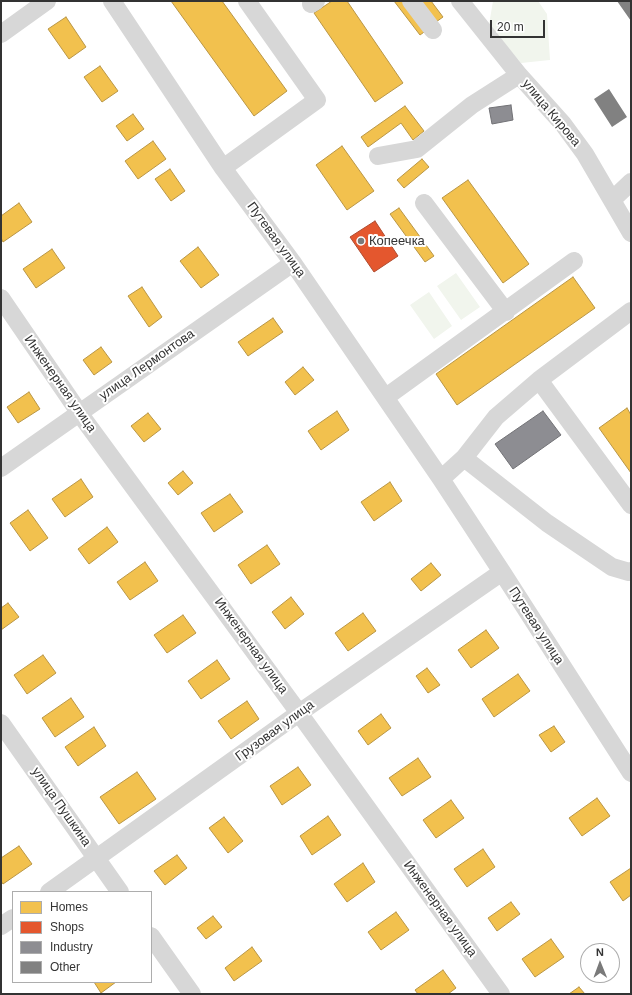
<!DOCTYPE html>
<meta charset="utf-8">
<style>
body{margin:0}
#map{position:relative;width:632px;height:995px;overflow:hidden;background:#fff;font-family:Helvetica,sans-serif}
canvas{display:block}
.frame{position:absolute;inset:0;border:2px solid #333;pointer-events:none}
.legend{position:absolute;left:12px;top:891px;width:140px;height:92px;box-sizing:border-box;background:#fff;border:1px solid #adadad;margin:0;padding:5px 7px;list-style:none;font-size:12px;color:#333}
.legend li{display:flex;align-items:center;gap:8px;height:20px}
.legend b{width:20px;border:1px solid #adadad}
.north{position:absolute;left:580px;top:943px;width:40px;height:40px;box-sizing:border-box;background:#fff;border:1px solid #adadad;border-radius:50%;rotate:359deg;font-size:11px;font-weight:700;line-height:16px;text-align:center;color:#333}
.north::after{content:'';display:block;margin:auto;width:14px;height:18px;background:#7a7a7a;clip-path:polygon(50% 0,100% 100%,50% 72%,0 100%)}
.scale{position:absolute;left:490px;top:20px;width:55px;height:18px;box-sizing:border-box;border:2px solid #333;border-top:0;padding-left:5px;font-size:12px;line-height:14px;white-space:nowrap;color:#333;-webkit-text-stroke:3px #fff;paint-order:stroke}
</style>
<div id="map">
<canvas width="632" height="995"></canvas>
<div class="frame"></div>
<ul class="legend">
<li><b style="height:11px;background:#f2c14e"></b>Homes</li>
<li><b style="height:11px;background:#e4572e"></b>Shops</li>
<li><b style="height:11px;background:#8d8d92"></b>Industry</li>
<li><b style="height:11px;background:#818181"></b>Other</li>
</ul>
<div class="north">N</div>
<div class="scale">20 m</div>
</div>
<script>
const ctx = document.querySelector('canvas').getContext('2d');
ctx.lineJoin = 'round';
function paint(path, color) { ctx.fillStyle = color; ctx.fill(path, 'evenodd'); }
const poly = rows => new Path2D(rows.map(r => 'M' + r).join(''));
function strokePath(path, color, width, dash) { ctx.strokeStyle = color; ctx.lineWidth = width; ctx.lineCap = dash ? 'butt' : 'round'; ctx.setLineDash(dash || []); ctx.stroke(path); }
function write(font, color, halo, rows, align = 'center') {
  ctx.font = font + ' Helvetica,sans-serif'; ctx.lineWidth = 4; ctx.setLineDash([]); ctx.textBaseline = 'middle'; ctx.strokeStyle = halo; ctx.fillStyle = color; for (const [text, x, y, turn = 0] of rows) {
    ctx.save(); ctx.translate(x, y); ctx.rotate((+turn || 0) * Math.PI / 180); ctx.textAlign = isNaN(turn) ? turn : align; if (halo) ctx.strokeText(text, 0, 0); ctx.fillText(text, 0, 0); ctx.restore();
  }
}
const green = poly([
 [493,1,538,1,547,14,550,60,521,63,489,25],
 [456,273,480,307,461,320,437,286],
 [429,292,452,326,434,339,410,305]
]);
const homes = poly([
 [171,1,222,1,287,91,254,116,171,1],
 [332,1,347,1,403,83,375,102,314,13,332,1],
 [394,1,405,1,427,30,420,35,394,1],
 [419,1,431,1,443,17,436,22,419,1],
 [66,17,86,47,69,59,48,29,66,17],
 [100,66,118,91,102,102,84,77,100,66],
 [405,106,424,131,413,140,401,123,368,147,361,137,405,106],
 [133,114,144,129,127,141,116,126,133,114],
 [153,141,166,159,138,179,125,161,153,141],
 [342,146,374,191,347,210,316,165,342,146],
 [422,159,429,167,404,188,397,180,422,159],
 [170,169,185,191,171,201,155,179,170,169],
 [468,180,529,264,503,283,442,198,468,180],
 [19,203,32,222,3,242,1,238,1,216,19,203],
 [399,208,434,256,425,262,390,214,399,208],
 [198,247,219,275,201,288,180,261,198,247],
 [52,249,65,268,36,288,23,269,52,249],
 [573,277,595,308,457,405,436,374,573,277],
 [142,287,162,317,149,327,128,296,142,287],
 [273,318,283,332,248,356,238,342,273,318],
 [101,347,112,362,94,375,83,360,101,347],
 [303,367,314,380,295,395,285,382,303,367],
 [29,392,40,409,18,423,7,407,29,392],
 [627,408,631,415,631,473,599,428,627,408],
 [337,411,349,430,321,450,308,431,337,411],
 [148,413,161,429,144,442,131,426,148,413],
 [183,471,193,483,178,495,168,483,183,471],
 [81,479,93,497,65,517,52,499,81,479],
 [390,482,402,501,374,521,361,502,390,482],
 [230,494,243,512,214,532,201,513,230,494],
 [28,510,48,538,30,551,10,523,28,510],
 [107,527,118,542,89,564,78,549,107,527],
 [267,545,280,564,251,584,238,565,267,545],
 [145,562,158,581,130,600,117,582,145,562],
 [431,563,441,575,421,591,411,579,431,563],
 [291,597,304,614,285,629,272,612,291,597],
 [8,603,19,617,1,630,1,608,8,603],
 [363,613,376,631,348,651,335,633,363,613],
 [183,615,196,633,167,653,154,635,183,615],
 [486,630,499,648,471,668,458,650,486,630],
 [43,655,56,673,27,694,14,675,43,655],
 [217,660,230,679,201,699,188,681,217,660],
 [427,668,440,685,428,693,416,676,427,668],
 [518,674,530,691,494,717,482,699,518,674],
 [71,698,84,717,55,737,42,718,71,698],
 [247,701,259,719,231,739,218,721,247,701],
 [381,714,391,728,368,745,358,731,381,714],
 [554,726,565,742,551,752,539,735,554,726],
 [94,727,106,746,78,766,65,747,94,727],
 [418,758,431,777,402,796,389,778,418,758],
 [298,767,311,785,282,805,270,786,298,767],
 [137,772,156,799,119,824,100,797,137,772],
 [597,798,610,816,582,836,569,818,597,798],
 [451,800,464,818,436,838,423,820,451,800],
 [328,816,341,835,312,855,300,836,328,816],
 [224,817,243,841,228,853,209,828,224,817],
 [19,846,32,864,3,884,1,881,1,858,19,846],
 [483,849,495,867,467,887,454,869,483,849],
 [177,855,187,868,165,885,154,871,177,855],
 [363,863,375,882,347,902,334,884,363,863],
 [631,868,631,895,623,901,610,882,631,868],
 [511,902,520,914,497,931,488,918,511,902],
 [396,912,409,930,381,950,368,932,396,912],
 [213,916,222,927,206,939,197,928,213,916],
 [551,939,564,957,535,977,522,959,551,939],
 [252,947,262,961,234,981,225,968,252,947],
 [443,970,456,988,448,994,418,994,415,990,443,970],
 [94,982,116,982,101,993,94,982],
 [579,987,585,994,569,994,579,987]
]);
const shops = poly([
 [375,221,398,256,374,272,350,237,375,221]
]);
const industry = poly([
 [511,105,513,120,492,124,489,108,511,105],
 [543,411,561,435,513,469,495,444,543,411]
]);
const building = poly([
 [617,1,631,1,631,21],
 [609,89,627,117,612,127,594,99]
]);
const minor = poly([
 [112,1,223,168,293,263,441,479,502,572,631,773],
 [411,1,433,30],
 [460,1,519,75,563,124,585,154,631,233],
 [311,4,316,1],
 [1,34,47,1],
 [378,156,417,149,472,105,519,75],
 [223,168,317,100,247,1],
 [612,200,631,182],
 [424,203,506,312],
 [1,298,85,421,299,713,501,994],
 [539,380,631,505],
 [386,397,574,261],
 [464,458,547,523,612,567,629,572,631,571],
 [1,468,293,263],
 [441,479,464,458,496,417,539,380,631,311],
 [1,723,120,892],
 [49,892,299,713,502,572],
 [1,926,13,918],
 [151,936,192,994]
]);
const markers = [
 [361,241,4,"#7a7a7a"]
];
const streetNames = [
 ["улица Кирова",551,113,50],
 ["Путевая улица",276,240,54],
 ["улица Лермонтова",147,365,-35],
 ["Инженерная улица",60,384,55],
 ["Путевая улица",536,626,57],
 ["Инженерная улица",251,646,54],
 ["Грузовая улица",275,731,-36],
 ["улица Пушкина",61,807,55],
 ["Инженерная улица",440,909,54]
];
const poiNames = [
 ["Копеечка",369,241]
];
paint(green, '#f1f5ed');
paint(homes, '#f2c14e');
strokePath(homes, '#b99646', 1);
paint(shops, '#e4572e');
strokePath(shops, '#af4c30', 1);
paint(industry, '#8d8d92');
strokePath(industry, '#727276', 1);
paint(building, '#818181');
strokePath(minor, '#d7d7d7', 18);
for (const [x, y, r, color] of markers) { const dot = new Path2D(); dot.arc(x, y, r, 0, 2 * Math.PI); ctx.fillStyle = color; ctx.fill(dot); strokePath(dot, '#fff', 1.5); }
write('13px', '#333', '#fff', streetNames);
write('13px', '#333', '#fff', poiNames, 'left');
</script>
